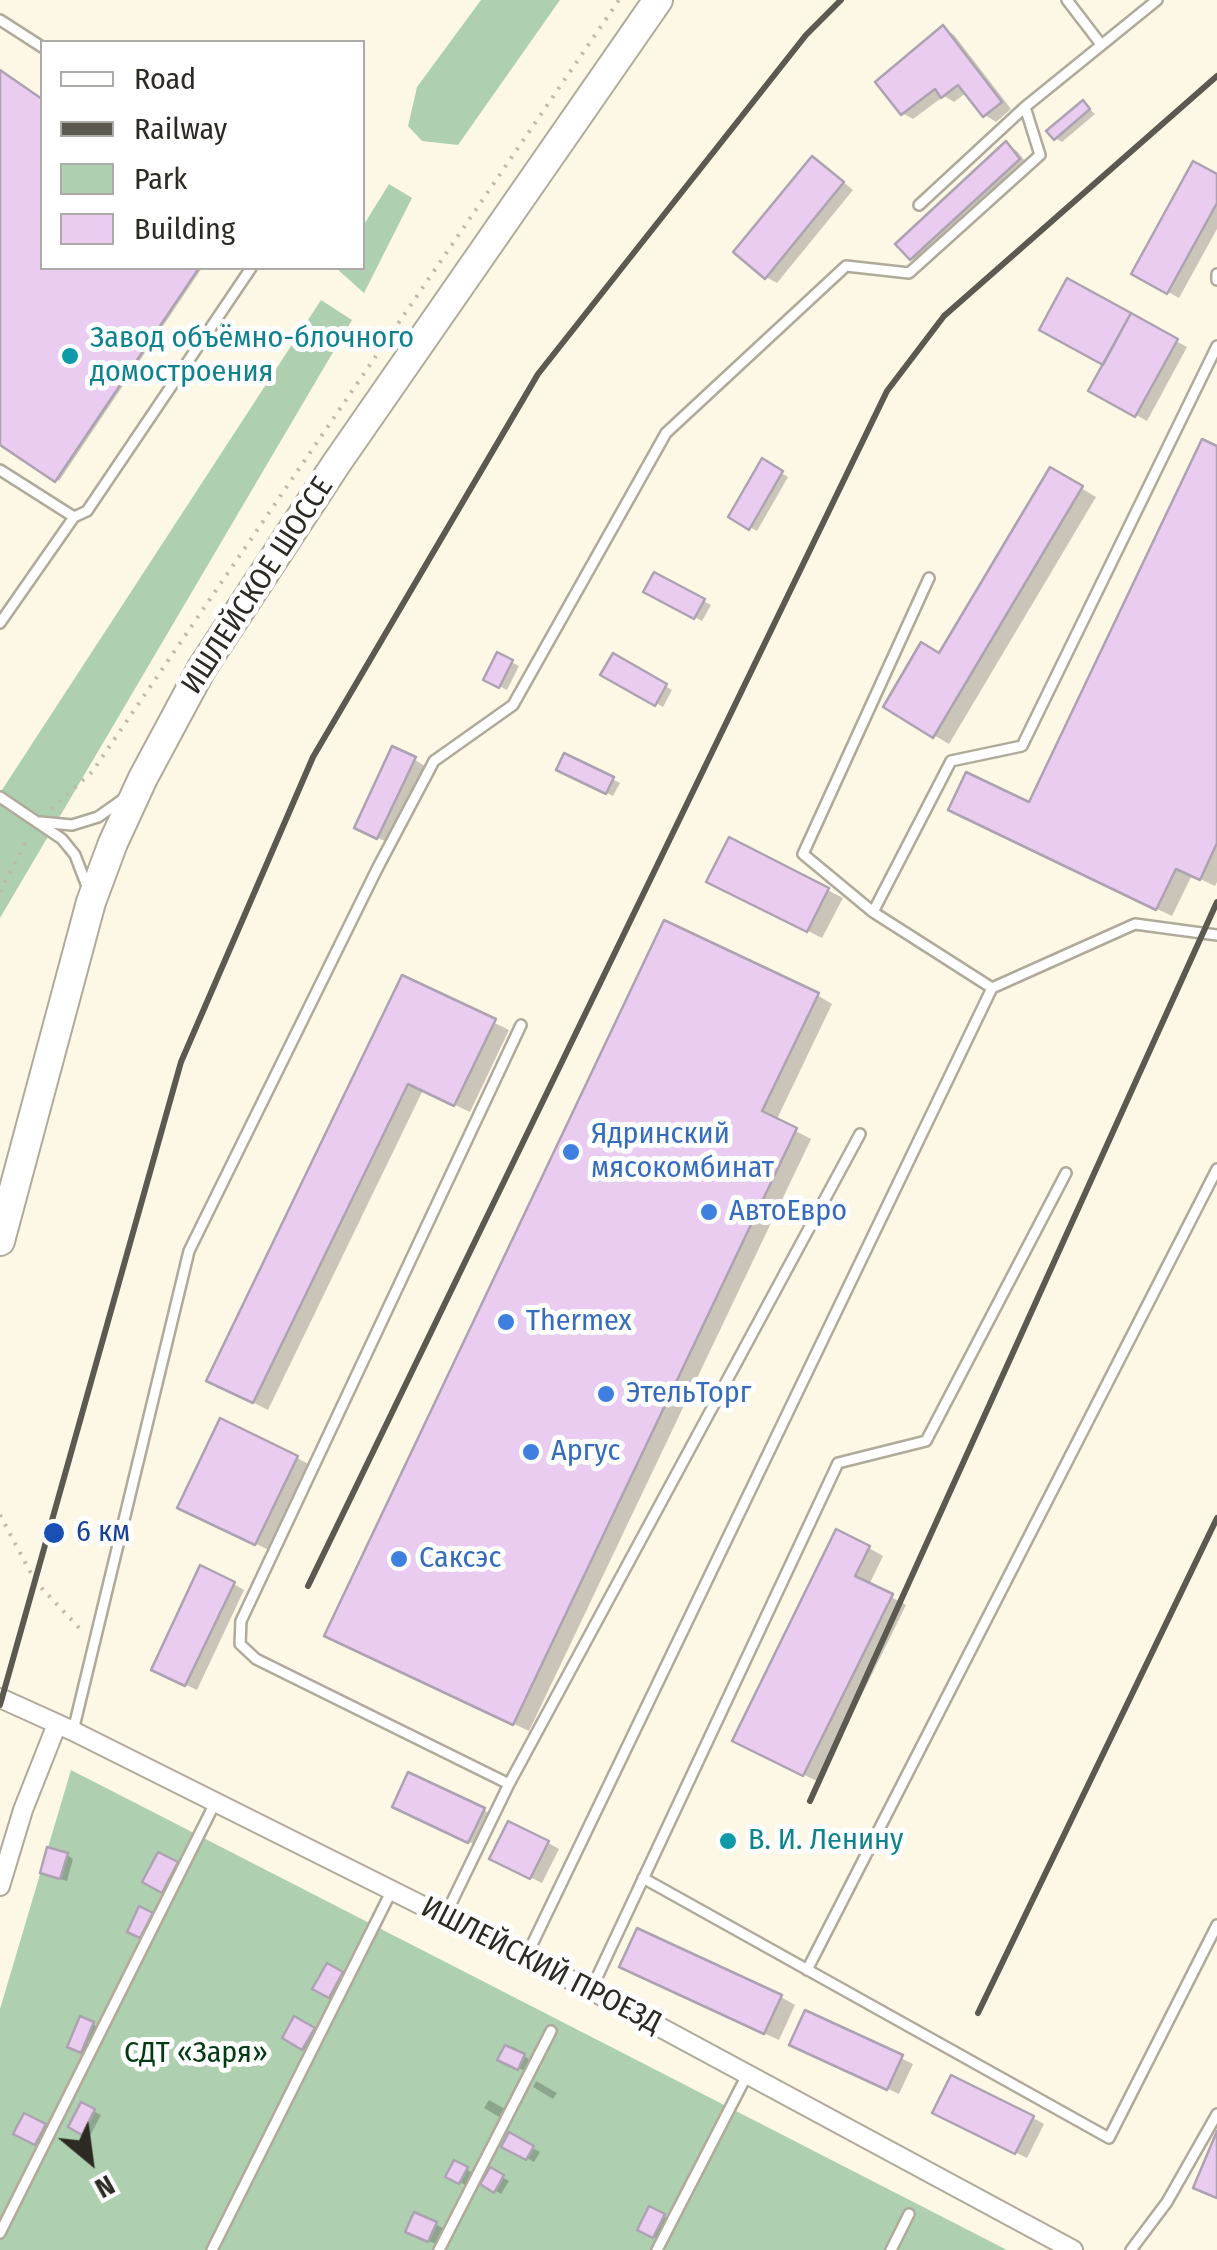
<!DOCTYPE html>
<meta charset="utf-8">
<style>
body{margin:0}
#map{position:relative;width:1217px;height:2250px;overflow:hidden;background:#fdf7e6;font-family:"Fira Sans Condensed",sans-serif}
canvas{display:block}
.legend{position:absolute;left:40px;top:40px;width:325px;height:230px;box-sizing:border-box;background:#fff;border:2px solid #abaaa7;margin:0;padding:12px 18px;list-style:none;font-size:30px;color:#2c2a23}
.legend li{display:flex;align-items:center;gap:20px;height:50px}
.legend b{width:50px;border:2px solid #abaaa7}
.north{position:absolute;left:40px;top:2110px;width:100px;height:100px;-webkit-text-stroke:8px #fff;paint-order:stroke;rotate:151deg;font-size:28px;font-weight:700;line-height:40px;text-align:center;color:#2c2a23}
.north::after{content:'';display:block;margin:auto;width:35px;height:45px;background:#2c2a23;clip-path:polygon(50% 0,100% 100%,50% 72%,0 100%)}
</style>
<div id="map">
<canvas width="1217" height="2250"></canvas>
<ul class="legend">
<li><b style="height:12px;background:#fff"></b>Road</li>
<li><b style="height:12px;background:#5c5950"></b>Railway</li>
<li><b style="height:28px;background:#aed0b1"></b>Park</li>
<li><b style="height:28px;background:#e9ccf0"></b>Building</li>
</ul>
<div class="north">N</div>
</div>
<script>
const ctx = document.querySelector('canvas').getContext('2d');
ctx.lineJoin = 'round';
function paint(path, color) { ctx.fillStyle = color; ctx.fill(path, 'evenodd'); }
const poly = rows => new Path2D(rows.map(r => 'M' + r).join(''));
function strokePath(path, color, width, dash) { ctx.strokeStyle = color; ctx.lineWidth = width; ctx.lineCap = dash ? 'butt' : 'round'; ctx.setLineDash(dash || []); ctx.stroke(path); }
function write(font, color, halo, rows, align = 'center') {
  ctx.font = font + ' "Fira Sans Condensed",sans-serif'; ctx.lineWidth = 10; ctx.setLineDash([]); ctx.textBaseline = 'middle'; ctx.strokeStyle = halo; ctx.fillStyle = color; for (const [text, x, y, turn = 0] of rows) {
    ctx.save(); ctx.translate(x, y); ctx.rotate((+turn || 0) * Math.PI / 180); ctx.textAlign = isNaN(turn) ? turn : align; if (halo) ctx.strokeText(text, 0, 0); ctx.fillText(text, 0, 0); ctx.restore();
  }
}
const green = poly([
 [481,0,560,0,458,145,422,141,408,126,417,87],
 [389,184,412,198,364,293,336,268,362,268,363,226],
 [321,300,352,320,0,918,0,793],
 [71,1770,1007,2250,0,2250,0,2009]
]);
const shadow = poly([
 [944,28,954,35,1011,109,996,122,985,115,967,92,954,102,944,96,913,119,902,113],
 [0,73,42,101,42,268,202,268,59,481,0,442],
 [1083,103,1095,114,1062,142,1055,138],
 [1006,144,1017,151,1029,166,922,264,911,258],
 [823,165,853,190,777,283,766,277],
 [1217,176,1217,229,1179,298,1134,273],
 [1068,282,1187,347,1147,421,1092,390,1106,364],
 [1217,449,1217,882,1215,886,1192,875,1172,916,966,818,1030,806],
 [763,462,788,477,757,531,731,517],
 [1051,470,1096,497,949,744,886,707,940,656],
 [655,575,711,605,702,621,646,591],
 [498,655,519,666,507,690,486,679],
 [613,657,672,690,663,707,604,674],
 [566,756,620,783,613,796,559,769],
 [415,760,425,766,389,843,367,833],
 [730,840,843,898,822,938,724,889],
 [403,978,509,1030,470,1112,423,1090,268,1410,224,1388],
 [817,995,832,1004,776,1121,811,1139,529,1731,342,1643],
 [297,1458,312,1466,271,1551,195,1515],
 [869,1548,883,1556,869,1585,906,1605,819,1782,750,1749],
 [234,1584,244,1590,197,1690,165,1675],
 [484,1810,494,1817,480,1847,406,1813],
 [548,1843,559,1849,542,1883,503,1864],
 [67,1855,73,1859,67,1881,49,1876],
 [159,1855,183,1868,169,1894,146,1881],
 [328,1966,348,1977,336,2000,316,1989],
 [637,1975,781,1997,795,2005,779,2040],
 [806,2013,913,2064,899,2094,803,2050],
 [82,2019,100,2028,89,2055,77,2050],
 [295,2020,320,2034,310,2052,285,2037],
 [524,2056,530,2060,525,2071,507,2063],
 [536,2081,557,2093,553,2099,533,2087],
 [489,2100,505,2109,501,2118,484,2108],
 [82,2105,101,2115,90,2136,71,2126],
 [25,2116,51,2130,42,2146,17,2133],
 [1033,2118,1044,2124,1027,2158,946,2119],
 [510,2136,540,2152,534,2162,504,2146],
 [455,2163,473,2173,467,2186,448,2176],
 [491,2170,509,2181,501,2194,483,2183],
 [650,2210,670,2220,660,2240,640,2229],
 [415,2215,443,2228,436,2244,414,2235]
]);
const building = poly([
 [943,25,1002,102,983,117,958,85,941,98,935,89,901,115,875,82,943,25],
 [0,70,42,99,42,268,199,268,55,482,0,445,0,70],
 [1083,100,1090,109,1054,140,1046,131,1083,100],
 [1006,141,1020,159,910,260,895,244,1006,141],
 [812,156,844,182,765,279,733,252,812,156],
 [1193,161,1217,174,1217,203,1167,294,1131,274,1193,161],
 [1067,278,1131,313,1103,365,1039,330,1067,278],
 [1131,313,1178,339,1135,417,1088,391,1131,313],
 [1202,439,1217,446,1217,843,1200,880,1176,869,1156,910,948,810,966,772,1029,802,1202,439],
 [762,458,783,471,749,530,728,517,762,458],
 [1050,467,1083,486,933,738,883,707,921,642,939,653,1050,467],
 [654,572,705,599,694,619,643,592,654,572],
 [497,652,513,660,499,688,483,680,497,652],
 [613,653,667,684,655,706,600,675,613,653],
 [392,746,416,757,377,839,354,828,392,746],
 [564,753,614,777,606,794,556,770,564,753],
 [729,837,829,888,807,932,706,882,729,837],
 [664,920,819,993,762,1111,797,1128,513,1725,324,1636,664,920],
 [402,975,496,1019,454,1106,408,1084,253,1403,206,1381,402,975],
 [220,1418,298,1456,255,1545,177,1508,220,1418],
 [836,1529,870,1546,855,1576,893,1594,803,1776,732,1741,836,1529],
 [200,1565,235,1582,185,1686,151,1670,200,1565],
 [408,1772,485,1808,468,1843,392,1807,408,1772],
 [508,1821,549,1841,530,1879,489,1859,508,1821],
 [47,1847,68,1853,60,1879,40,1873,47,1847],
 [158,1852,178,1862,162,1893,142,1882,158,1852],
 [139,1906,153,1913,140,1938,127,1932,139,1906],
 [637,1928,782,1995,764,2034,619,1967,637,1928],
 [327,1963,343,1972,329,1998,312,1989,327,1963],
 [805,2010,903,2055,887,2090,789,2045,805,2010],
 [80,2016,94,2022,81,2053,67,2047,80,2016],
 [294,2016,315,2028,302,2050,282,2038,294,2016],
 [505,2045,525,2054,518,2070,497,2060,505,2045],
 [951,2075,1034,2116,1015,2154,932,2113,951,2075],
 [81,2102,95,2109,82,2135,68,2127,81,2102],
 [24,2113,46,2124,35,2145,13,2134,24,2113],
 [1217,2131,1217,2198,1193,2188,1217,2131],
 [509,2132,534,2146,526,2160,501,2147,509,2132],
 [454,2160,468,2167,459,2184,445,2177,454,2160],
 [490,2167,504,2175,494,2193,480,2184,490,2167],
 [649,2206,665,2214,653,2238,637,2230,649,2206],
 [414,2212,437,2222,428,2242,405,2232,414,2212]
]);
const path = poly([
 [51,809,92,772,619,0],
 [0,892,29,836],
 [0,1515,35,1581,83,1632]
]);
const service = poly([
 [1067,0,1100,43],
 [0,20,42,47],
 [919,205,1025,107],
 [1217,274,1217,280],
 [0,470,74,517,87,511,251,268],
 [0,623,74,517],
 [0,797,62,839,75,855,88,889],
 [40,822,72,825,98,817,122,800],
 [873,912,803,854,929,578],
 [992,988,873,912,951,761,1022,746,1217,346],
 [73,1731,189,1251,377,869,434,761,513,705,666,433,846,266,909,273,1040,155,1025,107,1157,0],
 [509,1784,256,1659,240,1644,241,1621,521,1025],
 [643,1878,1109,2138,1217,1925],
 [445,1916,509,1784,860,1134],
 [526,1957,992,988,1135,924,1217,935],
 [807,1970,1217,1169],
 [591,1990,838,1463,926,1441,1066,1173],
 [0,2233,216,1801],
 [212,2250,392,1890],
 [439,2250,551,2031],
 [657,2250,747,2075],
 [891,2250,909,2214],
 [1131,2250,1167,2202,1217,2114]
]);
const minor = poly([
 [0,1698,73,1731,591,1990,1073,2250],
 [0,1886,23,1810,57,1724]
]);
const primary = poly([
 [0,1241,91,902,113,843,143,778,202,668,336,464,658,0]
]);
const rail = poly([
 [308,1586,887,391,944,316,1217,76],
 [0,1705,181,1062,313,757,538,374,806,35,841,0],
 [810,1801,1217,902],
 [978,2013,1217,1518]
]);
const markers = [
 [70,356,10,"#0f9aa8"],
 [571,1152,10,"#3f7fe0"],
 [709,1212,10,"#3f7fe0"],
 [506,1322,10,"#3f7fe0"],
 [606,1394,10,"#3f7fe0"],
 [531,1452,10,"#3f7fe0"],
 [54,1533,12,"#1a4fb4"],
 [399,1559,10,"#3f7fe0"],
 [728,1841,10,"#0f9aa8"]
];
const cultureNames = [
 ["Завод объёмно-блочного",90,339],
 ["домостроения",90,373],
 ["В. И. Ленину",748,1841]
];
const streetNames = [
 ["ИШЛЕЙСКОЕ ШОССЕ",258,586,-57],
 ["ИШЛЕЙСКИЙ ПРОЕЗД",541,1966,27]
];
const shopNames = [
 ["Ядринский",591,1135],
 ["мясокомбинат",591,1169],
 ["АвтоЕвро",729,1212],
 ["Thermex",526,1322],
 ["ЭтельТорг",626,1394],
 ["Аргус",551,1452],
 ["Саксэс",419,1559]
];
const transitNames = [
 ["6 км",76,1533]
];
const parkNames = [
 ["СДТ «Заря»",196,2054]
];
paint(green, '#aed0b1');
paint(shadow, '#0003');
paint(building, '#e9ccf0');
strokePath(building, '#ada2b1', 2.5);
strokePath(service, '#afaa9a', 14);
strokePath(minor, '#afaa9a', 22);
strokePath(primary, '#afaa9a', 32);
strokePath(path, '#beb9ab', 4, [2.5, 8]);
strokePath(service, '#fff', 9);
strokePath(minor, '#fff', 18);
strokePath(primary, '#fff', 28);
strokePath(rail, '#5c5950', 6);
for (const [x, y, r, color] of markers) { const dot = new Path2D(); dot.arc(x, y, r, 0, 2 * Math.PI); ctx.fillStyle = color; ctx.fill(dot); strokePath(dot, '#fff', 4); }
write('30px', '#0d838f', '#fff', cultureNames, 'left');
write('30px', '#2c2a23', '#fff', streetNames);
write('30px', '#366cbe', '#fff', shopNames, 'left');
write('30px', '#164399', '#fff', transitNames, 'left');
write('30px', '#023b12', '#fff', parkNames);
</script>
